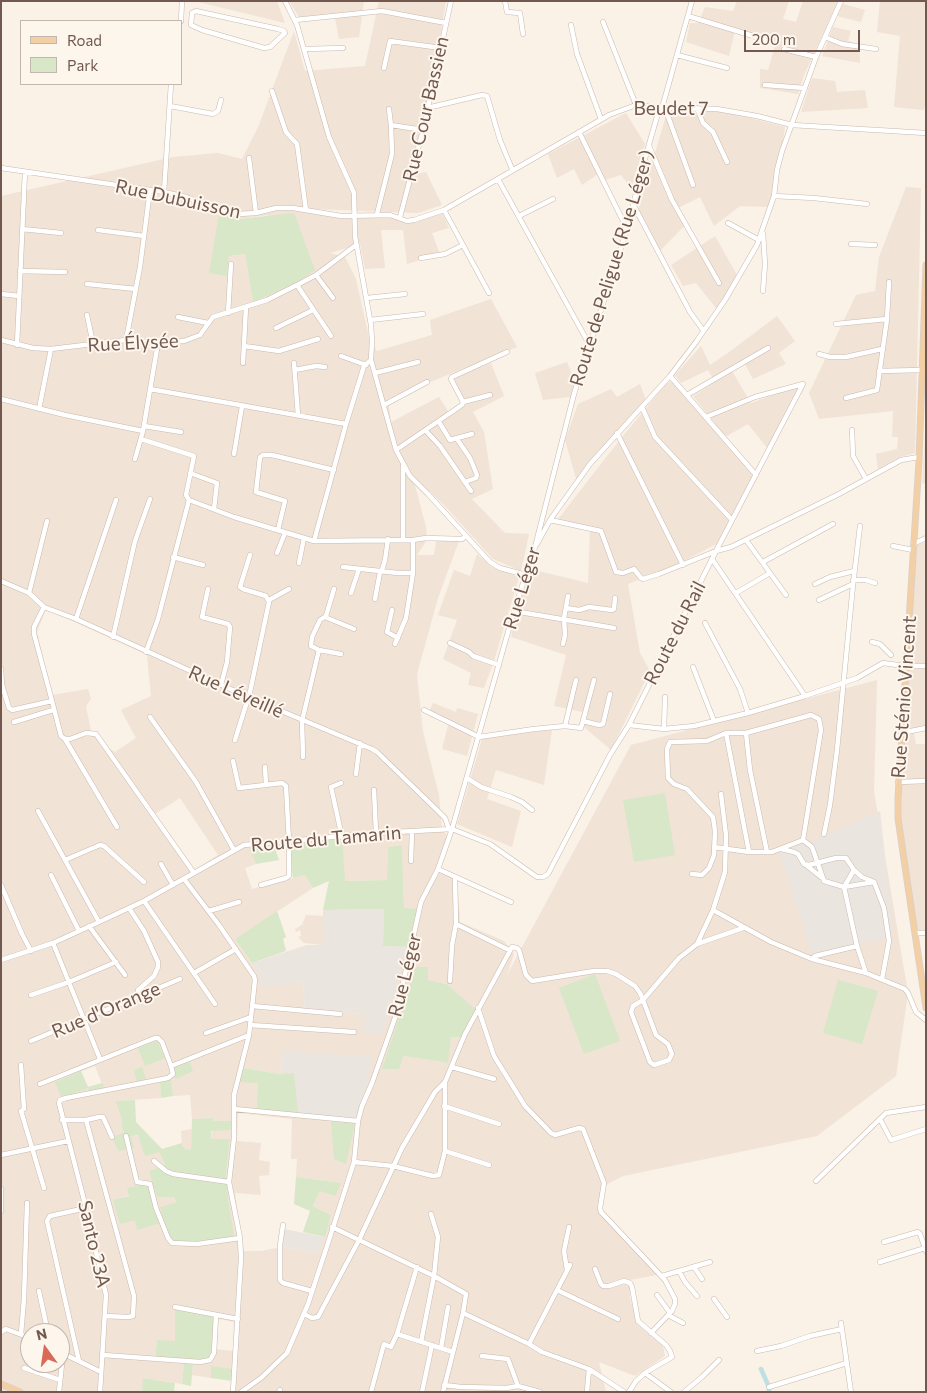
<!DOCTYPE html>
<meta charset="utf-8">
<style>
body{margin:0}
#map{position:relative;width:927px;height:1393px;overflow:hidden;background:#faf1e7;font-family:Commissioner,sans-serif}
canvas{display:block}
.frame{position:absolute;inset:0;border:2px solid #72584e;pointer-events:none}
.legend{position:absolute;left:20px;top:20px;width:162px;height:65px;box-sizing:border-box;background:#fdf6ed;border:1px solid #c5b7ad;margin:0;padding:6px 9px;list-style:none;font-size:15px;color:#72584e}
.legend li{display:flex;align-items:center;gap:10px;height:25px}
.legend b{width:25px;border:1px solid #c5b7ad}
.north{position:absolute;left:20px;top:1323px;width:50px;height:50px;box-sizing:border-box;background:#fdf6ed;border:1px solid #c5b7ad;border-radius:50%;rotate:346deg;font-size:14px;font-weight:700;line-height:20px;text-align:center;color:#72584e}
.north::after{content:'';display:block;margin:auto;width:18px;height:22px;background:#d86a58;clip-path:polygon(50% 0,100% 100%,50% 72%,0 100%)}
.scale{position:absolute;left:744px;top:30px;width:116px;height:22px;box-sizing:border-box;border:2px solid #72584e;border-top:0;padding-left:6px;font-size:15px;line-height:18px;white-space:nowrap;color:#72584e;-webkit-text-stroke:4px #fdf6ed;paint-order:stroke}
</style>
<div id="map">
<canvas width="927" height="1393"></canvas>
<div class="frame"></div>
<ul class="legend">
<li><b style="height:6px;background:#f3cfa6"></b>Road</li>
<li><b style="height:14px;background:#d7e7c7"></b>Park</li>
</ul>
<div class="north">N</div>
<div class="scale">200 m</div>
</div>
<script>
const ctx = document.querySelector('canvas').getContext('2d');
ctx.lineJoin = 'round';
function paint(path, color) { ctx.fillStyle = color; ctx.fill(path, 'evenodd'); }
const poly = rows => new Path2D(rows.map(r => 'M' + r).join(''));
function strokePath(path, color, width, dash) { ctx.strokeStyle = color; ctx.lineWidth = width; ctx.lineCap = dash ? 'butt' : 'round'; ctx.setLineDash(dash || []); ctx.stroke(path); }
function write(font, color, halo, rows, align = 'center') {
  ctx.font = font + ' Commissioner,sans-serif'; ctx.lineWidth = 4; ctx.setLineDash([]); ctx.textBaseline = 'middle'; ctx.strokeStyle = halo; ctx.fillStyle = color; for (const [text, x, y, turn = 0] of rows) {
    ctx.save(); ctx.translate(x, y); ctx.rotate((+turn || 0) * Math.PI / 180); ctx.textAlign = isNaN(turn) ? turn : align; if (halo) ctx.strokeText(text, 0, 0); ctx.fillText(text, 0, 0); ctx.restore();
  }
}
const residential = poly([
 [194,1,277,1,285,23],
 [289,1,364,1,359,37,339,39,335,18,302,22],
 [379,1,446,1,439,45,441,48,409,175,426,172,442,205,418,213,311,209,321,214,377,214,415,221,442,212,449,228,432,233,440,254,407,264,403,230,381,230,385,268,365,269,360,244,330,253,345,257,356,279,369,337,377,351,432,335,430,320,491,299,517,347,388,399,391,422,439,397,451,416,466,405,453,377,491,363,504,396,473,412,484,432,493,489,472,499,505,533,529,534,521,571,493,559,444,505,412,474,426,527,427,540,417,555,434,555,436,541,459,541,438,598,417,674,423,732,439,795,442,830,449,837,440,868,457,877,460,922,504,941,514,954,507,975,631,745,877,680,874,791,908,993,896,1076,817,1136,623,1176,602,1187,601,1197,597,1205,600,1213,657,1275,630,1280,630,1298,639,1326,663,1346,665,1356,635,1376,599,1362,606,1392,231,1392,232,1381,211,1366,211,1378,192,1375,193,1364,184,1364,182,1384,144,1378,142,1392,1,1392,1,196,173,157,218,153,242,159,259,125,294,31,305,71,365,66],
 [268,215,253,301,245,254,229,256,226,217,239,219],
 [46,609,147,655,151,696,121,710,136,738,115,752,106,746,97,732,91,731,86,706,91,699,88,689,52,695,37,632],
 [180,798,218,855,195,870,155,814],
 [342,839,344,881,387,880,388,847,402,845,404,909,419,909,382,1034,365,1015,305,1008,303,983,263,986,252,963,235,939,313,888,305,875,252,889,245,868,256,864,250,848],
 [428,967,427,980,446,984,462,1037,451,1036,447,1063,403,1056],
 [283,1051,357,1119,259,1110,258,1083,243,1068,280,1074],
 [95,1066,104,1089,55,1082],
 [171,1081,173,1096,190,1095,192,1119,213,1118,211,1140,230,1139,226,1175,229,1205,161,1207,176,1202,174,1197,157,1197,152,1179,149,1171,165,1166,159,1152,139,1135,131,1136,118,1151,113,1136,124,1134,122,1128,122,1120,117,1101,161,1098,160,1082],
 [238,1113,292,1119,291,1159,297,1159,296,1177,341,1183,320,1191,313,1206,331,1215,318,1253,282,1247,261,1251,244,1251,235,1193,261,1195,259,1176,269,1175,270,1162,259,1160,261,1143,237,1141],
 [128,1188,137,1229,135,1220,113,1201,129,1195],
 [219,1319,234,1322,233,1351,216,1349,217,1320],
 [30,1333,60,1333,60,1363,30,1363],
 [157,1341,175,1341,155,1357],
 [737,1,789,1,783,19,796,22,803,1,838,1,804,75,798,94,760,88,760,69,768,70,775,46,735,30,729,56,686,42,690,23,698,23,705,7,733,11],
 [880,1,926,1,926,100,924,110,894,107,900,36,877,32],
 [843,4,865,10,861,22,837,16],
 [833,27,851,31,848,41,859,45,860,63,822,56],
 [812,78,835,81,837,92,865,90,868,108,801,112],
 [668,109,727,112,785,127,773,207,740,206,714,226,700,197,676,209,686,224,659,252,636,217],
 [626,113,645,144,631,188,621,175,605,180,601,172,582,185,574,169,557,178,548,154],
 [906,187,921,188,915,453,900,457,878,469,876,454,897,449,898,437,892,437,893,411,819,419,809,393,856,295,875,291,879,257],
 [715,236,738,277,716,308,696,283,683,286,671,265],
 [777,316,795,341,779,353,786,364,753,379,745,364,732,371,751,403,795,387,804,389,768,449,748,424,727,436,724,435,693,396,715,382,708,370,681,383,675,375,701,346,710,365,728,353],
 [567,362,575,382,571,397,543,400,535,373],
 [672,381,758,477,724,540,674,566,628,584,640,653,650,671,611,750,584,727,588,713,554,706,566,655,511,637,517,609,530,569,588,583,590,527,555,523,622,437,666,384],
 [640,384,646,400,577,482,565,440,578,404,611,389,617,397],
 [926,416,926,484,922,483],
 [926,542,926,665,908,665,917,545],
 [477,554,492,567,519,577,494,661,484,688,468,685,471,673,443,659,457,620,438,615,454,570,470,576],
 [907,668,926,668,926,726,913,729,916,744,926,744,926,930,917,931,900,818,900,799],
 [433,703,456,712,457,708,478,714,467,756,442,749,449,722,429,712],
 [552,730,544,785,496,770,487,799,521,811,512,847,457,824,483,736],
 [306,915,323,916,323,945,304,943,298,937,301,936,300,930,296,932,295,929,302,925],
 [192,1129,191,1150,185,1149,182,1145,181,1131]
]);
const industrial = poly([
 [880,811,894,936,812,954,779,853,810,842],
 [384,909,383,946,409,947,382,1034,364,1033,365,1015,305,1008,303,983,263,987,252,963,307,945,323,945,323,910],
 [283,1051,374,1057,357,1119,298,1114,280,1074],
 [284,1229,325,1237,318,1253,282,1247]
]);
const green = poly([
 [294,213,315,270,296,283,253,302,245,254,229,256,227,276,209,273,219,214,239,219],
 [665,793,675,855,634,862,623,800],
 [342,838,345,881,387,880,388,847,402,845,404,908,419,909,409,947,383,946,384,909,323,910,329,881,313,888,305,875,293,878,289,845],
 [274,846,279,860,256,864,249,848],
 [277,911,286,937,283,939,286,951,252,963,235,939],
 [416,967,428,967,428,980,446,984,475,1009,466,1037,451,1037,448,1063,403,1056,399,1069,382,1069],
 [595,974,620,1041,584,1054,559,988],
 [838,980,878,991,862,1044,823,1033],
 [157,1041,165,1058,145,1066,138,1048],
 [190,1062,193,1071,176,1079,171,1069],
 [142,1067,146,1080,137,1082,134,1070],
 [243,1068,280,1074,294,1073,298,1114,258,1110,257,1107,258,1083,239,1082],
 [81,1071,88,1087,102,1083,105,1089,90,1094,88,1088,62,1098,55,1082],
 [171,1080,173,1096,161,1098,160,1082],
 [135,1100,136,1122,162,1149,182,1143,182,1145,185,1149,191,1150,192,1119,213,1118,213,1121,232,1121,231,1130,211,1131,211,1139,230,1139,226,1175,229,1205,234,1237,190,1243,173,1242,165,1226,160,1207,176,1202,174,1197,157,1197,149,1171,165,1165,159,1152,145,1156,138,1135,131,1136,134,1148,118,1151,113,1139,113,1136,124,1133,122,1128,122,1120,116,1101],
 [331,1122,355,1123,346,1164,334,1159],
 [296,1177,341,1183,335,1196,320,1191,313,1206,331,1215,325,1237,303,1232,310,1211,294,1204],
 [148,1183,161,1223,137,1230,135,1220,120,1224,113,1200,129,1196,127,1188],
 [175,1309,214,1317,210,1361,155,1357,157,1340,175,1341],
 [184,1363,193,1364,191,1386,182,1384],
 [211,1366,232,1369,232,1381,211,1378],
 [143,1378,175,1383,174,1392,142,1392]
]);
const canal = poly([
 [761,1369,769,1387,769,1392]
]);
const minor = poly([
 [285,1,297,25,329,137,354,193,355,236,371,325,372,341,371,360,396,450,410,476,428,494,490,562,500,568,526,575],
 [505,1,507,12,520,13,523,34],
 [196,11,278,29,284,31,285,33,270,47,264,48,202,30,191,25,192,13,196,11],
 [688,16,766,40],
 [295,20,382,11,446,23],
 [181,21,182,1],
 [603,22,636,105],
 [571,25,577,54,601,119],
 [825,37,842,44,876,49],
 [305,49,343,48],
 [784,49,816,57],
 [677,55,727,68],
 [384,68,390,41,441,48],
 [765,85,805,88],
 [272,91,286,132,297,144,306,210],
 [170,106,213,114,218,111,221,100],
 [427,108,482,95,487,96,500,140,512,169],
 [665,108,693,185],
 [697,108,703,123,713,132,727,162],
 [391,125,423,130],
 [579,132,627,229],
 [649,146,672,200,719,283],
 [249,158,256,213],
 [1,168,164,192,186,197,225,212,238,214,256,213,276,208,293,208,341,216,390,215,407,221,414,220,444,210,609,115,636,105,665,108,717,109,757,116,792,125,926,133],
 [498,179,589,344],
 [164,192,171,84],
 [774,196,814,198,867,204],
 [633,204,690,312,703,330],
 [444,210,489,293],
 [377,214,392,154,391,125,389,109],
 [519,216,553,199],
 [400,217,423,130,451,1],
 [728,223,759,240],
 [22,229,61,233],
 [98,230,144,236],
 [763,233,765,264,763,291],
 [851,244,875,245],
 [421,258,445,254,463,245],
 [20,271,65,272],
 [316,275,333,298],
 [87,284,136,289],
 [297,285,331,336],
 [1,294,19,296],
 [367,298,405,294],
 [228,313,231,264],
 [87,315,93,344],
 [178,317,208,323],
 [887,319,889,282],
 [370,320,423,314],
 [836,324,887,319,877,390,846,398],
 [276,328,313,310],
 [1,340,33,348,51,349,126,340,158,343,184,341,200,335,213,317,267,300,297,285,316,275,356,245],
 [126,340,140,267,150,190],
 [17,345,25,172],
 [244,346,279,351,318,339],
 [819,354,830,357,846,357,882,349],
 [341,356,366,365],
 [243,363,246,307],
 [294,363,298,415],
 [295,370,316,366,325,367],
 [879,371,922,370],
 [375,373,418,362],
 [670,376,756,475],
 [150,389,346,424],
 [687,395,768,348],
 [1,399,65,415,143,431],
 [463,402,490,395],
 [384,405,427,382],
 [642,407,655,437,732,520],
 [39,409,51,349],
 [706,417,755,397,803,384],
 [439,422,450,440,472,434],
 [144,426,181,432],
 [852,430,853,456,866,479],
 [426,431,440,446,471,491],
 [617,433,683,565],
 [141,439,194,456,186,495,189,500,234,517,314,541,413,540],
 [457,439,470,458,477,475,476,478,465,482],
 [396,450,462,405,463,402,451,379,452,377,507,352],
 [234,454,242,406],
 [135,459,143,431,158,343],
 [403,466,403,540],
 [190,473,217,483,214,509],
 [550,520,601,531,616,572,623,573,634,569,641,578,643,579,659,574,716,551,731,547,839,494,901,460,919,457],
 [278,530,285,501,256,492,260,457,263,455,272,455,334,470],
 [746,540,786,595],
 [314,541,346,424,364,366,371,360],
 [537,544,550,520,590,464,670,376,696,342,725,300,757,245,774,196,777,170,782,151,816,57,841,1],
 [913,544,926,538],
 [893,546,913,550],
 [277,553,285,533],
 [173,557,203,565],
 [712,559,805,696],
 [763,562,833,524],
 [299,563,304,538],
 [343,567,398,573,413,573,413,540,426,538,462,539,466,536],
 [853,580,866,580,875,583],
 [1,581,29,593,44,607,76,619,248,697,372,749,377,752,437,810,445,818,449,829],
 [815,584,830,577,854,571],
 [208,589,202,617,228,624,230,627,227,662,221,685],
 [334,589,326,616,320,620,312,637,311,646,319,650,341,654],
 [29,593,47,521],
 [351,593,359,569],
 [736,593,770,573],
 [375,599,380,572,382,570,385,560,388,539],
 [269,600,289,589],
 [819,600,853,584],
 [44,607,34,627,34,634,52,701],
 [566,608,579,610,589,607,612,610,614,609,615,598],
 [392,610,387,632,398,638],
 [514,611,614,628],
 [325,617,354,629],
 [76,619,116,500],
 [705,623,740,689,748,713],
 [113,637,135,541,150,499],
 [872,642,880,644,891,655],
 [450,643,469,652,473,656,499,665],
 [395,644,406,618,413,573],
 [563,644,565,635,564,618,568,596],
 [146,652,158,619,189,500],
 [693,667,714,721],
 [1,669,2,685,9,708,12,710,52,701,61,736,65,739,70,739,86,733,96,734,194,873],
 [424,710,479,737,534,729,565,726,576,680],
 [150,717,196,782,234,850],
 [583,721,599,725,603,724,610,694],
 [14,722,53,710],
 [629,725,664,729,694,726,748,713,805,696,857,678,883,663,905,666,926,666],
 [565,726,581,728,594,680],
 [664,729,665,697],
 [726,733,749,852],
 [746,733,750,770,767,852],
 [901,733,926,728],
 [65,739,117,827],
 [235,740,250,692,269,602,266,596,243,589,240,587,250,555],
 [303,757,302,721,319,650],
 [233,761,239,788,282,783,286,786,289,842,289,876,286,878,261,885],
 [265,767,266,784],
 [356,774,360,743],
 [467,778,481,787,511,797,522,802,532,810],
 [898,782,926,781],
 [341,783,331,787,342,837],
 [374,790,376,833],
 [38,811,99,922],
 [824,834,830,805,837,750,853,585,860,526],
 [714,847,749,852,772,852,803,840,812,847,824,881,844,887,854,870],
 [781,849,794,852,798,854,804,864,809,865,836,858,846,858,854,870,862,877,872,881],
 [65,860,100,845,104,846,144,882],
 [411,861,412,832],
 [161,864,173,885],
 [806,865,821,877],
 [438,869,511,902],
 [692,874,702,875,709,868,714,855,715,831,713,817,687,789,674,784,668,778,667,749,670,742,707,741,726,733,746,733,811,715,819,719,821,730,803,840],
 [51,875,79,931],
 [184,879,219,925,254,976,255,980,249,1035,234,1095,234,1138,229,1182,240,1238,241,1258,233,1392],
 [1,885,22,934,31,951],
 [144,901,215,1004],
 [129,908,144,931,158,962,158,967,154,976,138,990,137,997],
 [713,910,771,942,812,959,866,973,905,989,908,993,916,1012,926,1020],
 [209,911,239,902],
 [456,924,509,950],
 [89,926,125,975],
 [915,933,926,933],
 [53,943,100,1059],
 [697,944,713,910,725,872,726,835,721,794],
 [812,959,815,956,857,946],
 [1,960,53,943,99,922,144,901,244,845,376,833,452,829,490,844,537,877,543,877,548,874,610,755,629,725,716,551,803,384],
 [194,973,236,949],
 [866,973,857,946,844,887,874,882,884,908,889,941,882,979],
 [450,981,452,945,456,924,455,877],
 [31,995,69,982,116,962],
 [252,1006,340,1014],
 [478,1008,494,1056,525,1106,551,1133,555,1135,579,1128,583,1129,604,1183,600,1208,601,1212,665,1280,675,1299,675,1304,672,1311,651,1333],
 [250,1025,354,1032],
 [206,1033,251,1017],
 [31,1041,180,979],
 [21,1065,24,1109,21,1111,44,1188],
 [452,1067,494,1079],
 [40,1084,155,1038,158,1038,162,1042,171,1066,249,1035],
 [444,1106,499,1124],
 [234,1109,358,1121],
 [880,1119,891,1140,926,1129],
 [62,1120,86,1120,134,1296,133,1316,128,1317,105,1316],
 [86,1120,99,1117,103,1117,112,1137],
 [126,1136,137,1182,150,1184,156,1208,168,1238,172,1243,197,1244,240,1238],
 [445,1151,489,1165],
 [1,1155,68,1141],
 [154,1161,166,1171,173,1174,229,1182],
 [354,1162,393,1166,433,1176,439,1175,445,1151,445,1082],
 [816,1181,886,1113,926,1107],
 [1,1189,1,1211],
 [283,1225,280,1245,280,1280,283,1283,312,1291],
 [332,1227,434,1276,466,1294,463,1313,443,1392],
 [884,1242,918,1232,920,1234,926,1251],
 [880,1262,925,1248],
 [694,1267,702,1279],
 [595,1269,601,1284,603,1286,609,1286,624,1281,630,1283,632,1287,638,1321,666,1345,670,1351,672,1357,645,1373,636,1381,629,1392],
 [567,1270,564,1251,569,1227],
 [679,1271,685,1282,697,1296],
 [662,1276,710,1262],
 [557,1290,618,1319],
 [39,1291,48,1333],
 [657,1295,670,1313],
 [714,1299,727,1317],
 [175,1307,238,1319],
 [463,1313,529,1344,542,1352,589,1369,624,1392],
 [304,1314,312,1318,318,1317,359,1240,402,1148,435,1092,445,1082,465,1034,512,947,517,948,519,950,526,975,532,981,594,971,607,971,616,974,635,986,640,993,643,1000,656,1035,668,1044,672,1054,669,1060,654,1065,650,1062,631,1012,633,1006,643,1000,679,958,697,944,743,928],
 [668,1315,683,1323],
 [841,1323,851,1392],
 [1,1332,6,1329,30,1338],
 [21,1334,24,1299,27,1203],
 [397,1334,417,1267],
 [421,1342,434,1276,438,1237,431,1214],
 [529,1344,570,1265],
 [441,1348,448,1307],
 [757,1351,781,1346,810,1336,842,1329],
 [60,1352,101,1372],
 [103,1355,200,1362,210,1360,214,1353,216,1315],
 [482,1356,508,1359,518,1386],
 [79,1361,47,1221,50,1216,86,1208],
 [24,1368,60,1380],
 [645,1373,671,1392],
 [444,1385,461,1387,506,1388,518,1386,540,1392],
 [769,1387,847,1363],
 [59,1392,63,1354],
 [100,1392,106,1295,86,1208,59,1103,60,1100,66,1098,168,1078,173,1074,171,1066],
 [241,1392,261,1378,287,1353,308,1304,329,1240,354,1162,358,1121,362,1106,372,1083,396,1015,421,902,438,869,452,829,514,611,535,547,574,394,627,229,644,162,658,113,662,108,692,1],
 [279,1392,280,1390],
 [371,1392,384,1344,391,1347,397,1334,453,1352],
 [422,1392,432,1345],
 [587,1392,589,1369],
 [684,1392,702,1377,719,1360]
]);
const major = poly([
 [926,265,919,461,898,798,898,818,902,846,926,1008],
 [1,1384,20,1392]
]);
const streetNames = [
 ["Rue Cour Bassien",426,109,-77],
 ["Beudet 7",671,109],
 ["Rue Dubuisson",178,199,12],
 ["Route de Peligue (Rue Léger)",612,268,-73],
 ["Rue Élysée",133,343,-3],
 ["Rue Léger",522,588,-73],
 ["Route du Rail",675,633,-63],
 ["Rue Léveillé",236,692,24],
 ["Rue Sténio Vincent",904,697,-86],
 ["Route du Tamarin",326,839,-5],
 ["Rue Léger",405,975,-76],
 ["Rue d'Orange",106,1010,-23],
 ["Santo 23A",94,1244,77]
];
paint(residential, '#f1e3d6');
paint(industrial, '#ebe5e0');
paint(green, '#d7e7c7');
strokePath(canal, '#bde0e2', 4.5);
strokePath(minor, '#cbb9ae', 5.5);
strokePath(major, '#d8d0cd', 7);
strokePath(minor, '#fff', 4.5);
strokePath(major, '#f3cfa6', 5.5);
write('19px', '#72584e', '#fdf6ed', streetNames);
</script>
